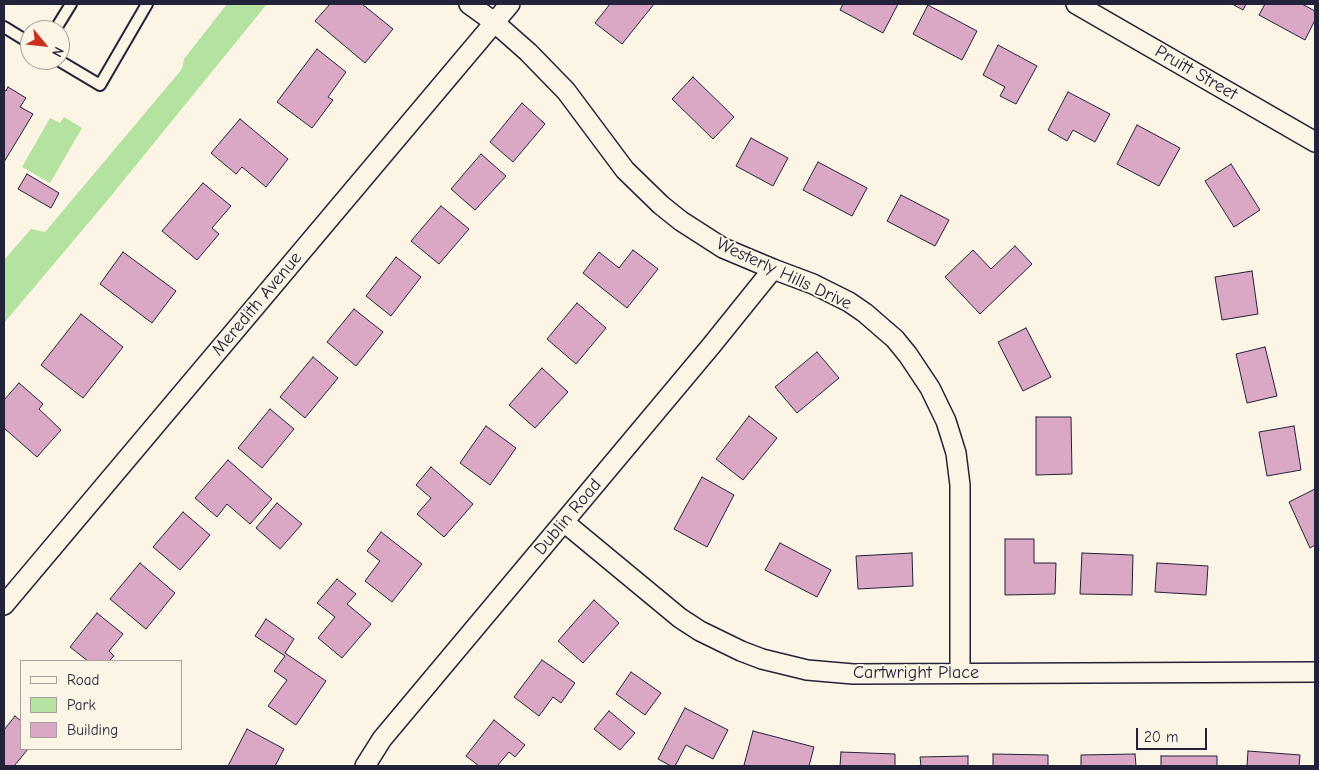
<!DOCTYPE html>
<style>
body{margin:0}
#map{position:relative;width:1319px;height:770px;overflow:hidden;background:#fcf5e5;font-family:"Comic Neue",sans-serif}
canvas{display:block}
.frame{position:absolute;inset:0;border:5px solid #22223b;pointer-events:none}
.legend{position:absolute;left:20px;top:660px;width:162px;height:90px;box-sizing:border-box;background:#fcf5e5;border:1px solid #a5a1a1;margin:0;padding:6px 9px;list-style:none;font-size:15px;color:#22223b}
.legend li{display:flex;align-items:center;gap:10px;height:25px}
.legend b{width:25px;border:1px solid #a5a1a1}
.north{position:absolute;left:20px;top:20px;width:50px;height:50px;box-sizing:border-box;background:#fcf5e5;border:1px solid #a5a1a1;border-radius:50%;rotate:118deg;font-size:14px;font-weight:700;line-height:20px;text-align:center;color:#22223b}
.north::after{content:'';display:block;margin:auto;width:18px;height:22px;background:#c8321e;clip-path:polygon(50% 0,100% 100%,50% 72%,0 100%)}
.scale{position:absolute;left:1136px;top:728px;width:71px;height:22px;box-sizing:border-box;border:2px solid #22223b;border-top:0;padding-left:6px;font-size:15px;line-height:18px;white-space:nowrap;color:#22223b;-webkit-text-stroke:4px #fcf5e5;paint-order:stroke}
</style>
<div id="map">
<canvas width="1319" height="770"></canvas>
<div class="frame"></div>
<ul class="legend">
<li><b style="height:6px;background:#fcf5e5"></b>Road</li>
<li><b style="height:14px;background:#b4e2a1"></b>Park</li>
<li><b style="height:14px;background:#daa8c4"></b>Building</li>
</ul>
<div class="north">N</div>
<div class="scale">20 m</div>
</div>
<script>
const ctx = document.querySelector('canvas').getContext('2d');
ctx.lineJoin = 'round';
function paint(path, color) { ctx.fillStyle = color; ctx.fill(path, 'evenodd'); }
const poly = rows => new Path2D(rows.map(r => 'M' + r).join(''));
function strokePath(path, color, width, dash) { ctx.strokeStyle = color; ctx.lineWidth = width; ctx.lineCap = dash ? 'butt' : 'round'; ctx.setLineDash(dash || []); ctx.stroke(path); }
function write(font, color, halo, rows, align = 'center') {
  ctx.font = font + ' "Comic Neue",sans-serif'; ctx.lineWidth = 4; ctx.setLineDash([]); ctx.textBaseline = 'middle'; ctx.strokeStyle = halo; ctx.fillStyle = color; for (const [text, x, y, turn = 0] of rows) {
    ctx.save(); ctx.translate(x, y); ctx.rotate((+turn || 0) * Math.PI / 180); ctx.textAlign = isNaN(turn) ? turn : align; if (halo) ctx.strokeText(text, 0, 0); ctx.fillText(text, 0, 0); ctx.restore();
  }
}
const green = poly([
 [227,4,267,4,106,202,4,323,4,260,31,229,45,232,182,69,184,59],
 [64,117,82,128,50,183,22,167,50,118,60,123]
]);
const building = poly([
 [330,4,362,4,393,29,365,63,315,21,330,4],
 [610,4,654,4,622,44,595,23,610,4],
 [843,4,898,4,883,33,840,10,843,4],
 [1232,4,1246,4,1243,10,1232,4],
 [1265,4,1302,4,1315,11,1315,20,1305,40,1259,15,1265,4],
 [928,5,977,31,962,60,913,34,928,5],
 [998,45,1037,66,1016,104,1000,96,1005,87,983,75,998,45],
 [317,49,346,72,328,97,333,100,312,128,277,102,317,49],
 [693,77,734,117,713,139,672,99,693,77],
 [8,87,26,98,20,107,33,114,4,162,4,90,6,91,8,87],
 [1068,92,1110,114,1095,142,1073,130,1067,141,1048,130,1068,92],
 [522,103,545,124,513,162,490,142,522,103],
 [240,119,288,159,266,187,242,167,236,174,211,153,240,119],
 [1137,125,1180,148,1159,186,1117,164,1137,125],
 [751,138,788,158,773,186,736,166,751,138],
 [481,154,506,176,475,210,451,189,481,154],
 [818,162,867,188,852,216,803,190,818,162],
 [1231,164,1260,210,1234,227,1205,181,1231,164],
 [27,174,59,193,51,208,18,189,27,174],
 [203,183,231,206,212,228,219,234,197,260,162,231,203,183],
 [901,195,949,220,935,246,887,221,901,195],
 [441,206,469,229,439,264,411,241,441,206],
 [1015,246,1032,264,980,314,945,277,973,250,991,269,1015,246],
 [633,250,658,269,627,308,583,273,599,252,619,268,633,250],
 [123,252,176,291,152,323,100,284,123,252],
 [396,257,421,277,391,316,366,296,396,257],
 [1252,271,1258,314,1222,320,1215,277,1252,271],
 [577,303,606,328,576,364,547,339,577,303],
 [354,309,383,332,356,366,327,342,354,309],
 [81,314,123,347,83,398,41,365,81,314],
 [1026,328,1051,377,1023,391,998,342,1026,328],
 [1265,347,1277,396,1247,403,1236,354,1265,347],
 [817,352,839,378,797,413,775,387,817,352],
 [313,357,338,378,305,418,280,397,313,357],
 [542,368,568,392,535,428,509,405,542,368],
 [19,383,43,404,39,409,61,430,37,457,4,428,4,400,19,383],
 [270,409,294,429,262,468,238,448,270,409],
 [749,416,777,438,743,480,716,459,749,416],
 [1036,417,1071,417,1072,474,1036,475,1036,417],
 [486,426,516,448,490,485,460,463,486,426],
 [1294,426,1301,470,1267,476,1259,432,1294,426],
 [228,460,272,499,250,524,227,504,217,517,195,498,228,460],
 [431,467,473,504,444,537,417,514,431,498,416,485,431,467],
 [702,477,734,495,707,547,674,529,702,477],
 [1315,489,1315,545,1310,548,1289,502,1315,489],
 [277,503,302,524,280,549,256,528,277,503],
 [183,512,210,535,180,570,153,547,183,512],
 [381,532,422,564,392,602,365,581,380,561,367,551,381,532],
 [1005,539,1034,539,1034,563,1056,563,1055,594,1005,595,1005,539],
 [780,543,831,570,817,597,765,570,780,543],
 [912,553,913,586,858,589,856,556,912,553],
 [1082,553,1133,555,1132,595,1080,594,1082,553],
 [140,563,175,593,146,629,110,599,140,563],
 [1157,563,1208,566,1206,595,1155,592,1157,563],
 [337,579,356,594,347,604,371,624,342,658,318,638,335,617,317,603,337,579],
 [594,600,619,623,583,663,558,641,594,600],
 [97,613,123,634,109,651,114,656,109,661,88,661,70,647,97,613],
 [266,619,294,639,285,653,326,681,296,725,268,706,287,680,274,671,285,656,255,636,266,619],
 [542,660,575,683,561,703,553,697,539,716,514,697,542,660],
 [631,672,661,693,645,715,616,694,631,672],
 [685,708,728,730,713,759,686,745,675,766,671,766,658,759,685,708],
 [609,711,635,733,620,750,594,729,609,711],
 [15,716,21,721,21,749,28,749,14,766,4,766,4,730,15,716],
 [494,720,525,745,515,757,509,752,497,766,479,766,466,756,494,720],
 [247,729,284,749,275,766,228,766,247,729],
 [753,731,814,747,809,766,749,766,744,765,753,731],
 [1248,751,1300,755,1299,766,1247,766,1248,751],
 [841,752,895,754,895,766,840,766,841,752],
 [993,754,1048,755,1048,766,993,766,993,754],
 [1135,754,1136,766,1081,766,1081,755,1135,754],
 [968,756,968,766,921,766,920,757,968,756],
 [1161,756,1217,756,1217,766,1161,766,1161,756]
]);
const lane = poly([
 [4,27,30,43],
 [55,30,71,4],
 [58,60,100,85,147,4,146,4]
]);
const street = poly([
 [469,4,494,22,528,52,566,91,625,170,661,205,681,221,723,248,773,269,813,284,849,302,865,313,895,339,908,355,930,388,946,421,956,453,960,485,960,673],
 [1076,4,1315,142],
 [564,522,680,618,700,631,741,651,762,659,807,670,853,674,1315,672],
 [4,605,510,4],
 [365,766,382,739,711,346,773,269]
]);
const streetNames = [
 ["Pruitt Street",1196,73,30],
 ["Westerly Hills Drive",784,274,25],
 ["Meredith Avenue",257,304,-50],
 ["Dublin Road",568,517,-50],
 ["Cartwright Place",916,673]
];
paint(green, '#b4e2a1');
paint(building, '#daa8c4');
strokePath(building, '#22223b', 1);
strokePath(lane, '#22223b', 14);
strokePath(street, '#22223b', 22);
strokePath(lane, '#fcf5e5', 10);
strokePath(street, '#fcf5e5', 19);
write('18px', '#22223b', '#fcf5e5', streetNames);
</script>
